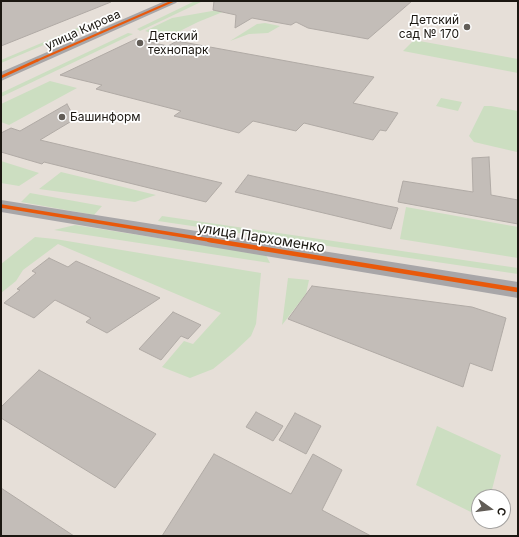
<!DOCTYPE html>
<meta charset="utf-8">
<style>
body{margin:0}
#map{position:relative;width:519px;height:537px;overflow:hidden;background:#e6dfd8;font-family:Inter,sans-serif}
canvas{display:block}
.frame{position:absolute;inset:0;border:2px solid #1b1711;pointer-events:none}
.north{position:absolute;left:471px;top:489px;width:40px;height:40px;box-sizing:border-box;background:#fff;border:1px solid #a4a2a0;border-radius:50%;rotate:104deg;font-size:11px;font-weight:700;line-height:16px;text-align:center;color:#1b1711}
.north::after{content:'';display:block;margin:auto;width:14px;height:18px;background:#625d57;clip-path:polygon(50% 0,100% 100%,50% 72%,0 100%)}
</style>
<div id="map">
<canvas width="519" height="537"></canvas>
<div class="frame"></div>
<div class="north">С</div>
</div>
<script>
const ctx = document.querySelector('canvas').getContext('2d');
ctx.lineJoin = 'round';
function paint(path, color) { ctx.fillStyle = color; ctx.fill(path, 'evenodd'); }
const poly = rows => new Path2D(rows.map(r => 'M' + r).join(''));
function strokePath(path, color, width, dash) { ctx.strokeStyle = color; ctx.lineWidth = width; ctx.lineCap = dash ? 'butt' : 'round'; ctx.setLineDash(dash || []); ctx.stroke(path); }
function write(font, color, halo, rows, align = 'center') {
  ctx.font = font + ' Inter,sans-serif'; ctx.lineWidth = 3.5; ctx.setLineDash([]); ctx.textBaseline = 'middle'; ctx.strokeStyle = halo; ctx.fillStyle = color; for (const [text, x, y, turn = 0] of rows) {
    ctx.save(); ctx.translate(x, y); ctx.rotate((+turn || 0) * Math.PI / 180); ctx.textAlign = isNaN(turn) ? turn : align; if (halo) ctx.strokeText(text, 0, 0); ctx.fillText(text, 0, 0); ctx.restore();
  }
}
const green = poly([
 [195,1,203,1,140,31,137,29],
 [235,7,198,22,170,36,162,36,145,31,172,18],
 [265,23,280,26,268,33,249,34,230,41,257,24],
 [82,26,89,26,1,63,1,60],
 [128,33,133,34,1,97,1,93],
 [414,40,518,59,518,73,403,51],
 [50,81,77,88,9,125,1,122,1,104],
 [441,98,462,102,458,111,436,106],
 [484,106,491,106,518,111,517,152,474,142,469,136],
 [1,161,39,173,19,186,1,183],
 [61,172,156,195,135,202,39,189],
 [30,193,102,206,94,215,21,202],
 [406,207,518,227,518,258,400,239],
 [162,216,518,268,518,274,158,221],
 [75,225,266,255,270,263,54,230],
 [35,237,55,239,261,273,256,324,251,336,234,352,213,369,190,378,162,367,184,341,193,344,221,313,58,244,23,270,16,281,1,293,1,264],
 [288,278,309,280,306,294,282,325],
 [437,426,501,455,490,497,479,497,479,516,416,485]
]);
const building = poly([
 [1,1,111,1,111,2,1,46,1,1],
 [214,1,412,1,368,39,308,28,296,22,291,25,252,18,235,28,236,15,213,10,214,1],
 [136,39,168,46,177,41,374,77,353,103,398,113,386,131,380,130,373,140,304,123,296,131,253,121,239,133,174,116,181,111,96,89,102,85,60,75,136,39],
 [67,104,75,119,40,140,222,183,206,202,44,162,42,164,1,152,1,133,11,128,20,131,67,104],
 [489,157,491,195,518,200,518,224,398,202,403,181,473,192,472,158,489,157],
 [248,175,378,204,398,208,391,229,235,192,248,175],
 [49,258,68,267,76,261,160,298,107,333,86,322,91,318,55,300,34,318,4,303,20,290,17,289,36,273,32,271,49,258],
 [312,286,472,307,506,318,492,371,470,363,463,387,288,319,312,286],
 [173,312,201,325,188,339,181,336,161,360,139,349,173,312],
 [39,370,156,434,115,488,1,418,1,407,39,370],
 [256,412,283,426,273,441,246,427,256,412],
 [295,413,321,426,306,454,279,440,295,413],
 [214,454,291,494,313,454,342,470,322,510,371,536,162,536,214,454],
 [1,488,74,536,1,536,1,488]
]);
const tertiary = poly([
 [165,1,178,1,176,3,1,81,1,72,165,1],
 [1,200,518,282,518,298,1,212,1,200]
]);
const cyclewayFar3 = poly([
 [36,61,173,1]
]);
const cyclewayFar2 = poly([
 [1,77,38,60]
]);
const cyclewayFar1 = poly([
 [1,206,215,241]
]);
const cycleway = poly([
 [209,240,518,290]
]);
const markers = [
 [467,27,4,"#625d57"],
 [140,43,4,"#625d57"],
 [62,117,4,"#625d57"]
];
const farPoinames = [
 ["Детский",459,20,"right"],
 ["сад № 170",459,34,"right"],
 ["Детский",148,36],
 ["технопарк",148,50],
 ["Башинформ",70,117]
];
const farStreetnames = [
 ["улица Кирова",83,30,-24]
];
const streetNames = [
 ["улица Пархоменко",261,238,9]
];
paint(green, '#ccdec1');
paint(building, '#c3bdb8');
strokePath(building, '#b0aaa5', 1);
paint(tertiary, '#a8a6a8');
strokePath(cyclewayFar3, '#e8590c', 2);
strokePath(cyclewayFar2, '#e8590c', 2.5);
strokePath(cyclewayFar1, '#e8590c', 3.5);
strokePath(cycleway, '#e8590c', 4.5);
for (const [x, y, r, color] of markers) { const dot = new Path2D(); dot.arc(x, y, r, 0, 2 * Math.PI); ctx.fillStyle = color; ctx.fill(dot); strokePath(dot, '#fff', 1.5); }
write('12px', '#1b1711', '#fff', farPoinames, 'left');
write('12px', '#1b1711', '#fff', farStreetnames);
write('14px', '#1b1711', '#fff', streetNames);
</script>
